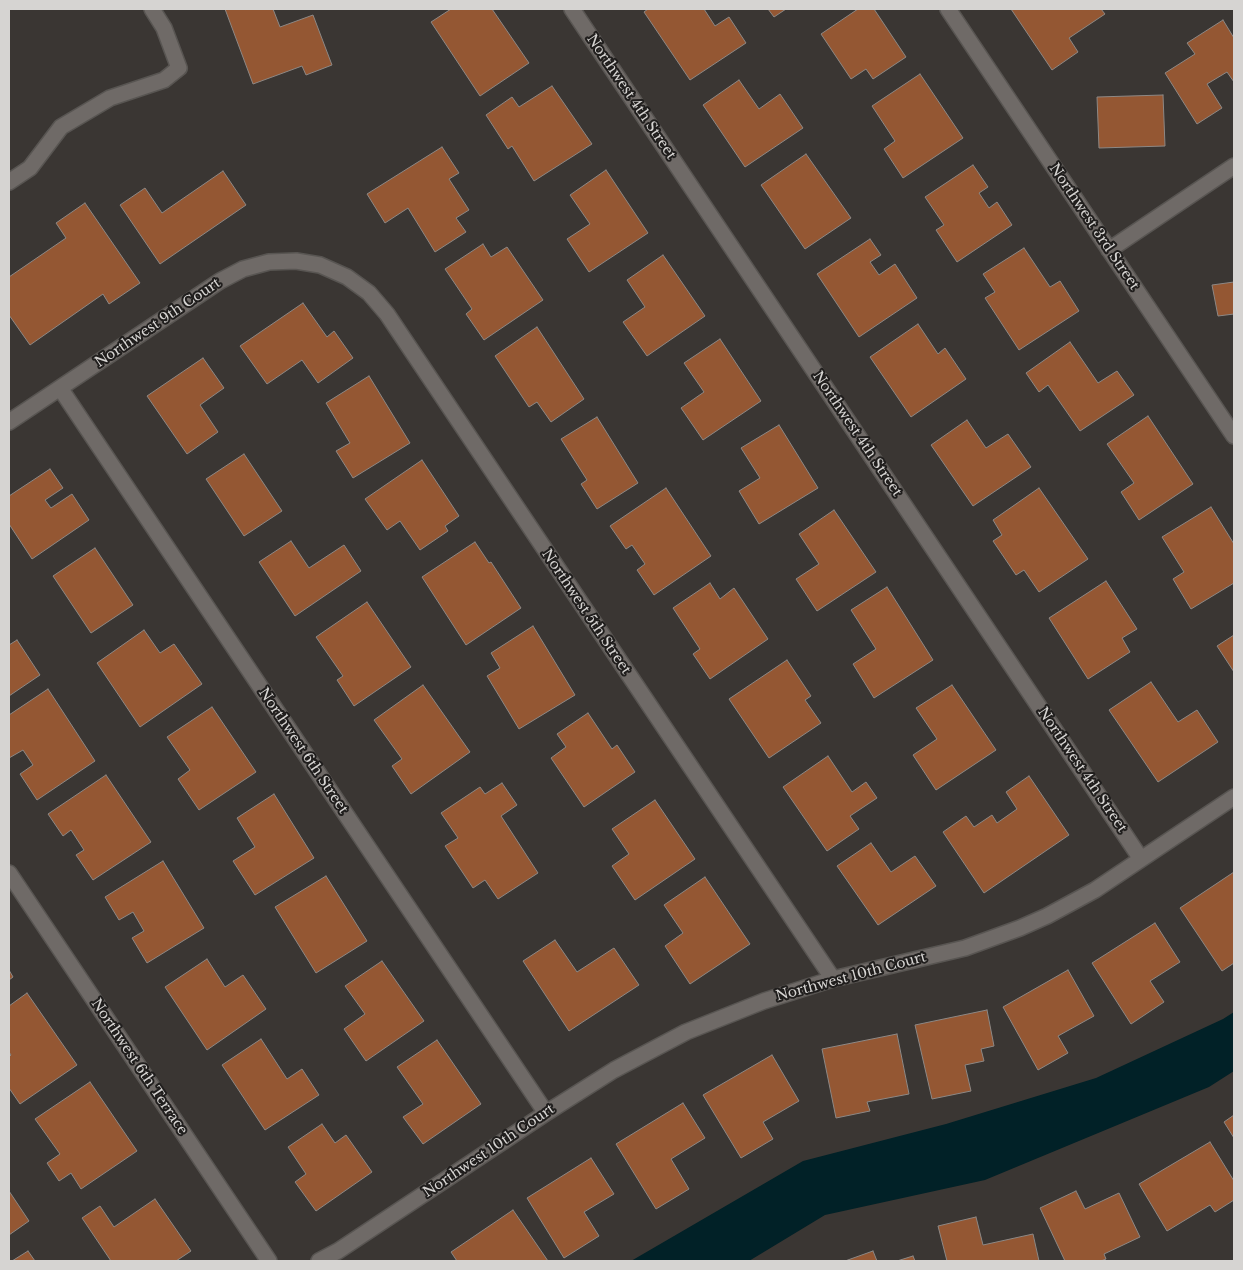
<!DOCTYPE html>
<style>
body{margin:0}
#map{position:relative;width:1243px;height:1270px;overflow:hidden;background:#3a3633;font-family:"Libre Baskerville",serif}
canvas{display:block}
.frame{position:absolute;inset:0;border:10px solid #d6d4d2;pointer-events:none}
</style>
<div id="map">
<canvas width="1243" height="1270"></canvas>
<div class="frame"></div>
</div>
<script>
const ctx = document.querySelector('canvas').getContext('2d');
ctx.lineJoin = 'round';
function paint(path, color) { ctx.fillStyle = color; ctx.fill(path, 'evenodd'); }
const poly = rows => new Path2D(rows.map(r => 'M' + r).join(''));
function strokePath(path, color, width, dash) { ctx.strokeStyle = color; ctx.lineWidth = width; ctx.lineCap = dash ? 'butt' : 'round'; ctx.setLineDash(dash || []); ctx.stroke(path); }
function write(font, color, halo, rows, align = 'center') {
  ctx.font = font + ' "Libre Baskerville",serif'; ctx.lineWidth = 4; ctx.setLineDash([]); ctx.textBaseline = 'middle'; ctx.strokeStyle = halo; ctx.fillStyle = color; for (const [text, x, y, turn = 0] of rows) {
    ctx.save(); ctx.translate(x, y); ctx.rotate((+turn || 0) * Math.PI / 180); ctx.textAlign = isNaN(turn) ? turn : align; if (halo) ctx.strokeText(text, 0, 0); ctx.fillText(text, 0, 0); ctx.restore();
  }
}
const water = poly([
 [1234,1012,1234,1071,1209,1087,985,1180,825,1215,749,1261,631,1261,803,1161,946,1124,1096,1078,1223,1019]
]);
const building = poly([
 [225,9,273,9,280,27,313,15,332,65,306,75,302,66,253,84,225,9],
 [451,9,492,9,529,63,480,96,431,22,451,9],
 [648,9,704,9,715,26,729,17,746,43,690,80,644,12,648,9],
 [768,9,786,9,774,17,768,9],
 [858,9,874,9,906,57,873,79,866,69,851,79,821,34,858,9],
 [1011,9,1101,9,1105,14,1069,38,1078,52,1052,70,1011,9],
 [1223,20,1234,38,1234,82,1227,72,1207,84,1222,108,1197,124,1165,73,1195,54,1187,43,1223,20],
 [920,74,963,138,903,178,884,149,895,141,872,106,920,74],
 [739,80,759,109,780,94,803,128,745,167,703,105,739,80],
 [552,86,592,144,534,181,512,146,508,149,486,115,512,97,519,107,552,86],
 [1163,95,1165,146,1099,148,1097,97,1163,95],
 [442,147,459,173,449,179,469,210,456,218,466,232,435,252,408,208,385,223,367,194,442,147],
 [806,154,851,218,805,249,761,185,806,154],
 [973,165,988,187,979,193,989,208,997,202,1012,225,957,262,936,230,944,225,925,197,973,165],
 [606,170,648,233,589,272,567,239,590,224,570,195,606,170],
 [223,171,246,205,160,264,120,205,145,188,162,213,223,171],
 [85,203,140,283,109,304,103,294,30,345,9,315,9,277,66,238,56,223,85,203],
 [870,239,881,255,870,262,879,275,895,264,917,298,859,337,817,274,870,239],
 [483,244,491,257,507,247,543,300,484,340,466,314,472,309,445,269,483,244],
 [1024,248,1050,287,1060,281,1079,311,1019,350,985,298,995,292,983,274,1024,248],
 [663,255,705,316,647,356,623,322,645,307,627,280,663,255],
 [1234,282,1234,314,1218,316,1212,285,1234,282],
 [303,303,327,337,334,331,353,358,318,383,302,360,267,384,240,346,303,303],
 [918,324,938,354,945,348,966,379,911,417,870,357,918,324],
 [537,327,584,399,551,422,537,402,529,407,495,356,537,327],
 [720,339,761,401,703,440,681,408,704,392,684,363,720,339],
 [1070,342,1098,383,1117,371,1134,395,1080,431,1048,385,1039,392,1026,373,1070,342],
 [203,358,224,388,200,405,218,432,187,454,147,396,203,358],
 [369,376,410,443,353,478,336,451,350,443,326,403,369,376],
 [1148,416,1193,484,1139,520,1121,492,1134,483,1107,444,1148,416],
 [597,417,638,483,597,509,581,484,587,480,561,439,597,417],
 [967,420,986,448,1008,434,1031,467,973,506,931,445,967,420],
 [779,425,818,488,759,524,739,491,760,478,741,448,779,425],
 [244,454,282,511,244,536,206,479,244,454],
 [422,460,459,516,445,526,448,531,420,550,400,521,387,530,365,499,422,460],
 [50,469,63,488,45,500,51,508,72,494,89,520,32,559,9,524,9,496,50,469],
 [666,488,711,556,654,595,637,570,645,564,632,545,626,549,610,526,666,488],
 [1039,488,1088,559,1039,592,1024,570,1016,575,993,541,1002,535,993,520,1039,488],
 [1211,507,1234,544,1234,583,1191,609,1173,579,1184,572,1162,537,1211,507],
 [834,510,876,572,817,611,796,579,819,564,799,534,834,510],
 [291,541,309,568,344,545,361,571,295,616,259,562,291,541],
 [475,542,489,563,491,562,521,608,466,645,422,577,475,542],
 [95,548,133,605,91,633,53,576,95,548],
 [1106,581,1137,629,1122,638,1130,652,1088,679,1049,618,1106,581],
 [710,583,720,599,734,588,768,639,710,679,693,654,700,649,673,608,710,583],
 [887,587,933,660,874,698,853,664,876,649,851,610,887,587],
 [367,602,411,667,354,706,337,680,343,676,316,637,367,602],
 [533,626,575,695,519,729,487,676,500,668,491,653,533,626],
 [144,630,160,653,174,644,202,684,140,727,97,663,144,630],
 [1234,635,1234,672,1217,646,1234,635],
 [17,640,40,675,9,696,9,645,17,640],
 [787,660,811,696,805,700,821,723,769,758,729,699,787,660],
 [1151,682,1178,722,1197,710,1218,742,1158,782,1109,710,1151,682],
 [423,685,470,752,411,794,392,766,402,759,374,720,423,685],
 [952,685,996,750,936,790,913,755,937,739,916,708,952,685],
 [48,689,95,761,37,800,20,774,33,765,23,750,9,758,9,715,48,689],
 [212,707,256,772,199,810,178,779,190,770,167,737,212,707],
 [588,713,612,749,617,745,635,772,584,807,551,758,566,747,557,734,588,713],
 [828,756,852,792,866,782,877,798,850,816,859,829,827,851,783,787,828,756],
 [106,775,151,842,93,880,76,855,84,850,71,830,63,836,48,814,106,775],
 [1029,776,1069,835,984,893,943,832,966,816,974,827,992,815,997,823,1017,809,1006,792,1029,776],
 [502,783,517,805,501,816,538,873,498,899,485,880,473,888,445,846,458,838,441,813,480,787,485,794,502,783],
 [274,794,314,858,255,895,233,861,255,847,237,818,274,794],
 [655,800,695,859,635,900,612,866,629,854,612,829,655,800],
 [871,843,891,872,915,856,936,886,878,925,837,866,871,843],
 [163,861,204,928,147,963,132,938,144,931,133,912,119,920,105,897,163,861],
 [1234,872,1234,963,1222,971,1180,908,1234,872],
 [326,876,367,941,316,973,275,907,326,876],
 [705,877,750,944,690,984,665,946,683,933,664,905,705,877],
 [1155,923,1180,962,1150,981,1164,1002,1131,1024,1092,963,1155,923],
 [555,940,577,972,614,948,639,985,569,1031,523,961,555,940],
 [207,959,225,987,243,975,266,1009,207,1050,165,987,207,959],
 [382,961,424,1021,366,1061,344,1029,365,1014,345,986,382,961],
 [9,970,13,977,9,980,9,970],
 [1068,970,1094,1016,1058,1036,1068,1053,1038,1070,1003,1007,1068,970],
 [27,993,77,1065,20,1104,9,1088,9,1057,11,1055,9,1052,9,1006,27,993],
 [987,1010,994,1046,981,1049,984,1061,965,1065,971,1091,932,1099,915,1025,987,1010],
 [897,1034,909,1094,867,1102,870,1111,836,1118,822,1049,897,1034],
 [261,1039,287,1079,302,1069,319,1095,265,1130,222,1065,261,1039],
 [437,1040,481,1104,423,1144,403,1117,423,1104,397,1067,437,1040],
 [772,1055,799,1101,763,1122,773,1139,741,1158,703,1095,772,1055],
 [90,1082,137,1151,81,1189,71,1173,59,1181,47,1163,60,1154,35,1119,90,1082],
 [683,1103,705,1138,671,1159,689,1189,656,1209,616,1144,683,1103],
 [1234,1115,1234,1138,1224,1122,1234,1115],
 [322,1124,335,1143,346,1135,372,1172,316,1211,295,1182,306,1174,288,1147,322,1124],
 [1210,1142,1234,1181,1234,1200,1215,1212,1210,1205,1167,1231,1139,1184,1210,1142],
 [591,1158,614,1194,584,1212,599,1236,564,1258,527,1198,591,1158],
 [9,1191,29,1221,9,1235,9,1191],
 [1076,1191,1085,1209,1119,1193,1140,1237,1104,1254,1106,1259,1101,1261,1065,1261,1040,1208,1076,1191],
 [155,1199,191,1251,176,1261,111,1261,82,1218,100,1206,114,1227,155,1199],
 [513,1210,548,1261,457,1261,451,1252,513,1210],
 [976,1217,983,1245,1033,1234,1039,1261,947,1261,938,1226,976,1217],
 [28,1251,35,1261,12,1261,28,1251],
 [873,1251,877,1261,845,1261,873,1251],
 [913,1256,915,1261,897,1261,913,1256]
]);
const minor = poly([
 [572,9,1141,859],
 [948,9,1234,436],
 [9,182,30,168,61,127,110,98,164,80,179,68,164,28,152,9],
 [1109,250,1234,166],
 [60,388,546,1113],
 [9,422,220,281,243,269,269,262,296,261,320,265,347,277,369,293,387,314,833,979],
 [9,873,269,1261],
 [319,1261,338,1251,546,1113,614,1070,686,1032,764,1001,833,979,965,948,1020,928,1047,916,1095,890,1234,797]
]);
const streetNames = [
 ["Northwest 4th Street",631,97,56],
 ["Northwest 3rd Street",1094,227,56],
 ["Northwest 9th Court",158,323,-34],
 ["Northwest 4th Street",857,434,56],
 ["Northwest 5th Street",586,612,56],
 ["Northwest 6th Street",303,751,56],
 ["Northwest 4th Street",1082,770,56],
 ["Northwest 10th Court",851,977,-15],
 ["Northwest 6th Terrace",139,1067,56],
 ["Northwest 10th Court",489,1151,-34]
];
paint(water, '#012127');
paint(building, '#945733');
strokePath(building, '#8d8885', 1);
strokePath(minor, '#585552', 18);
strokePath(minor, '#6f6a67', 15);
write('14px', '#d6d4d2', '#201e1d', streetNames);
</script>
